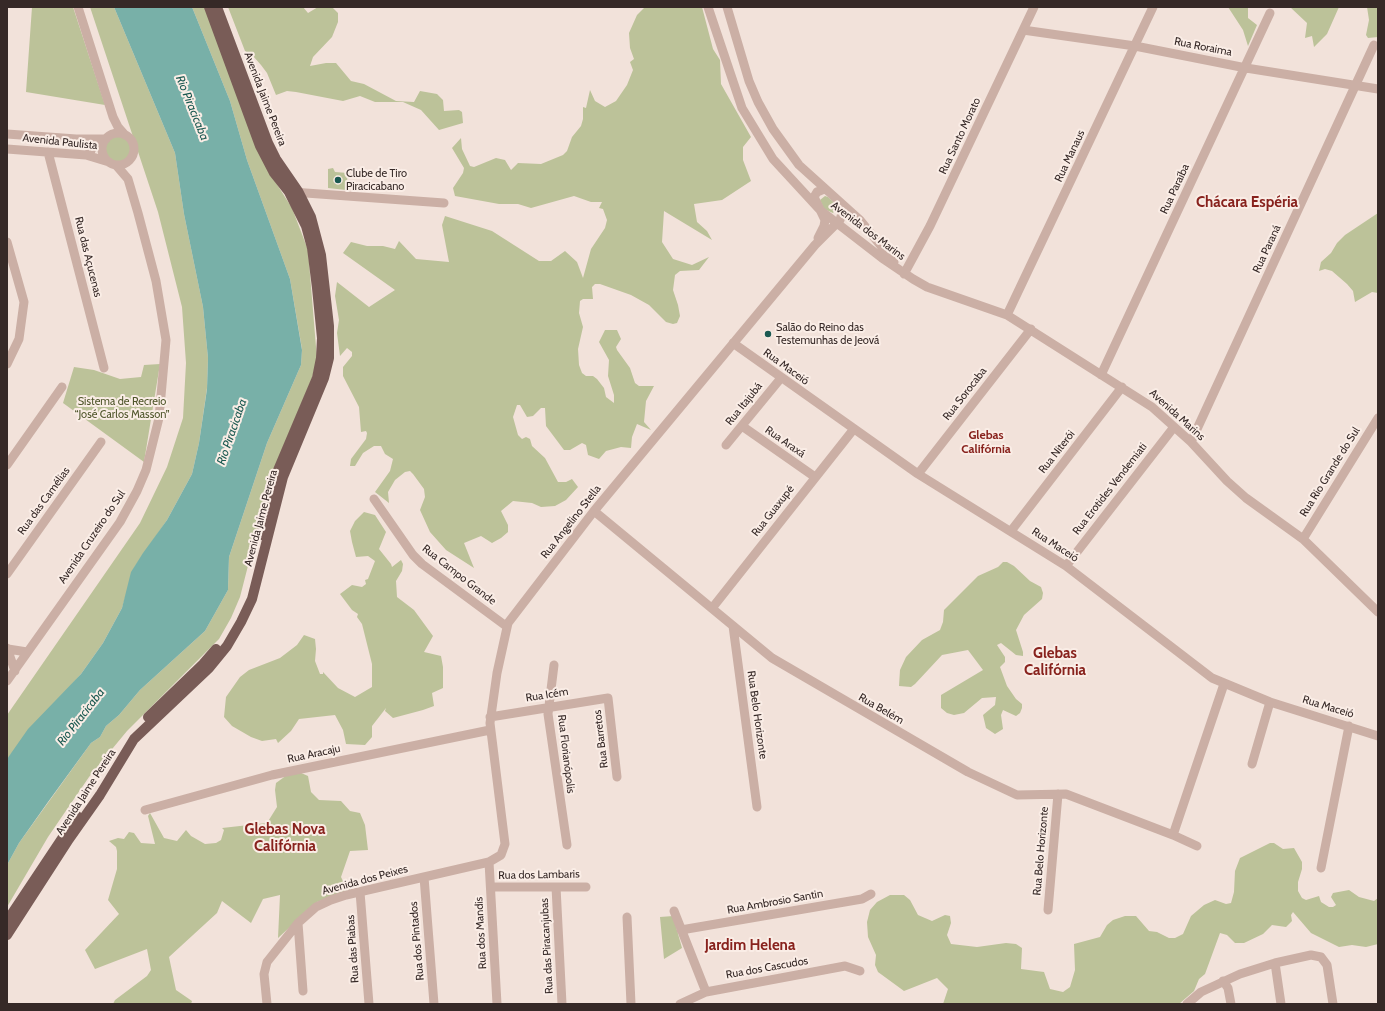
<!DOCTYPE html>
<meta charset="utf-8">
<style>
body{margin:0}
#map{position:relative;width:1385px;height:1011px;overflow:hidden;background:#f2e2da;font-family:Cabin,sans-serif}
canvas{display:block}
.frame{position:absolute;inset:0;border:8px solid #362927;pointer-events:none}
</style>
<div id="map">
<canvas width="1385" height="1011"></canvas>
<div class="frame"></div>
</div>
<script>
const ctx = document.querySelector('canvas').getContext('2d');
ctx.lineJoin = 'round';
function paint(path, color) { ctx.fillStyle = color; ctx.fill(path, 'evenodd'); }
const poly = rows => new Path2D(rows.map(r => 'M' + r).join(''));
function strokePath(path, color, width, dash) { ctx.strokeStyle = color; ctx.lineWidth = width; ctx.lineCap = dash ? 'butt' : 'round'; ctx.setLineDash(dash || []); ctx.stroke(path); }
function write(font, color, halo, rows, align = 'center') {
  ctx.font = font + ' Cabin,sans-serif'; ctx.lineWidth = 4; ctx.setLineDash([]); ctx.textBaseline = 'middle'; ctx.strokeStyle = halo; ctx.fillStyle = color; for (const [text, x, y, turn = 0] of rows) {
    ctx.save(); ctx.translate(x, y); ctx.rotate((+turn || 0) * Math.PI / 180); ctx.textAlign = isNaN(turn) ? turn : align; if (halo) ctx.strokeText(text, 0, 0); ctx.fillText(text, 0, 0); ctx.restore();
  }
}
const green = poly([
 [32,7,73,7,105,105,26,92],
 [90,7,114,7,175,153,184,214,203,307,208,358,207,388,199,443,192,474,167,520,134,568,122,608,103,643,81,674,7,759,7,715,140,523,167,467,183,418,186,363,182,307,158,212],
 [192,7,206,7,271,175,292,208,308,250,317,359,312,378,271,476,240,597,231,618,219,639,127,731,89,777,48,837,7,907,7,865,19,843,91,743,100,737,106,726,119,715,140,690,205,631,228,590,229,557,267,443,301,365,302,349,290,279,247,160,230,101],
 [228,7,303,7,308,13,318,7,332,7,338,13,338,22,332,37,313,57,310,66,326,63,336,63,351,81,364,84,396,101,414,102,420,91,437,94,443,100,444,111,459,110,462,112,463,123,439,130,421,110,403,102,375,102,360,96,343,101,296,92,287,91,276,95,267,73,261,65,253,56,245,51],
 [645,7,702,7,713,49,720,60,721,84,751,137,743,147,743,160,751,181,722,200,694,204,697,222,707,231,712,240,664,211,662,242,673,259,692,265,709,257,699,270,680,271,675,275,673,290,678,305,680,316,677,323,673,324,666,322,649,305,631,295,600,284,595,284,592,287,593,299,583,299,580,301,579,313,583,327,578,349,579,365,582,373,586,376,593,376,597,379,604,388,606,397,614,403,614,395,608,376,609,360,599,342,605,330,617,330,621,339,616,347,617,350,630,368,635,383,639,386,654,386,646,401,644,422,651,430,637,424,632,437,631,448,621,447,606,451,599,459,588,455,586,445,582,443,570,450,564,450,546,426,545,408,541,408,533,416,527,417,520,405,517,405,513,417,518,435,522,439,526,437,530,439,532,446,545,458,558,482,566,482,572,479,578,487,566,500,555,506,541,507,532,503,513,501,501,511,508,525,508,532,501,538,492,543,481,536,464,543,474,568,446,550,430,532,420,510,425,497,424,489,413,474,410,471,405,472,395,480,388,492,389,503,375,492,390,471,393,459,385,454,381,446,374,446,363,453,355,466,350,466,351,459,366,439,367,433,366,431,361,432,359,407,343,376,343,367,352,356,352,352,347,348,340,356,337,333,339,320,335,296,337,282,369,307,395,290,343,253,351,242,367,246,383,246,395,249,399,241,416,259,449,262,442,225,445,216,492,231,539,261,551,261,565,251,577,262,583,278,591,249,605,228,607,220,603,209,599,208,602,202,591,202,574,196,531,208,518,204,499,204,455,196,453,188,463,173,464,168,452,148,461,138,462,149,470,166,474,167,496,158,505,160,511,170,518,163,541,164,563,155,567,151,572,137,581,126,583,119,583,107,586,108,590,90,595,101,605,107,616,101,627,85,633,70,630,62,634,59,630,48,629,33,637,15],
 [1228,7,1248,7,1248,18,1257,25,1248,46,1243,30],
 [1290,7,1339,7,1327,34,1314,47,1312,36,1305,38,1307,23],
 [1367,7,1378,7,1378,37,1368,38,1366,35,1369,20],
 '105 149a13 13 0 1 1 26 0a13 13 0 1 1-26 0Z',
 [333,168,335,172,348,173,346,190,328,188,328,169],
 [825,196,828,197,838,206,833,213,824,209,820,200],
 [1378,213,1378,293,1372,292,1355,302,1353,291,1347,284,1332,271,1325,269,1319,271,1321,262,1331,253,1337,243,1345,235],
 [160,364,144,462,63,403,74,367,94,370,120,379,141,377,144,365],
 [364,512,375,515,386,532,379,549,391,564,392,567,401,560,403,564,402,571,396,581,397,597,414,610,433,636,424,652,441,656,443,667,443,688,432,693,434,706,423,710,393,718,385,711,386,708,372,726,372,737,365,745,346,744,343,730,335,715,299,719,291,731,278,743,276,739,262,741,251,737,232,726,224,717,226,697,240,677,249,670,280,658,297,645,304,635,315,639,316,649,315,661,320,674,323,674,323,672,338,688,355,697,372,687,372,664,362,624,357,617,358,614,352,610,340,594,352,585,362,587,366,584,365,580,368,579,375,561,368,556,356,557,352,542,350,531,355,521],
 [1003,562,1007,562,1014,566,1030,581,1041,587,1043,593,1042,599,1024,615,1016,630,1023,652,1023,656,1016,655,1001,643,997,645,1005,657,1005,662,1000,667,1007,686,1016,699,1022,704,1022,708,1020,713,1016,716,1003,710,1001,715,1003,729,995,734,986,728,983,715,995,705,996,697,982,698,964,713,954,715,947,713,941,708,941,695,983,670,968,650,942,655,915,684,911,687,899,686,900,670,906,657,922,640,940,630,943,622,944,610,978,576,998,567],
 [299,772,308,776,311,792,319,800,341,801,350,811,360,813,365,825,368,850,350,851,341,877,345,885,352,889,317,902,278,938,280,895,263,899,251,923,222,901,217,913,169,957,176,990,192,1001,191,1004,113,1004,115,1000,147,976,151,970,147,949,95,969,85,950,119,914,108,900,117,869,117,851,116,847,109,841,118,838,124,839,129,832,134,833,141,843,155,844,148,816,150,813,164,838,177,841,186,830,191,836,205,844,216,843,221,840,224,830,222,828,267,823,277,807,275,790,276,783,287,775],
 [1270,843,1274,843,1283,849,1294,848,1302,862,1302,869,1298,882,1298,891,1302,898,1306,900,1319,896,1321,902,1329,907,1333,907,1336,905,1331,897,1333,893,1349,890,1359,897,1374,901,1378,898,1378,944,1366,947,1352,945,1339,947,1311,933,1293,912,1291,915,1292,921,1286,927,1272,925,1263,934,1244,943,1235,943,1227,935,1220,933,1205,974,1199,979,1194,991,1179,1004,943,1004,948,989,937,978,904,991,878,972,875,965,876,955,868,937,867,922,870,910,877,902,890,895,904,895,910,900,918,915,932,921,945,915,950,916,951,923,947,935,951,944,977,947,1006,943,1016,944,1022,948,1021,969,1044,972,1050,989,1063,992,1070,987,1075,970,1074,944,1100,937,1107,925,1113,920,1125,916,1136,916,1149,931,1157,932,1169,938,1175,938,1183,934,1191,916,1204,905,1215,900,1226,904,1231,903,1234,892,1235,871,1240,858],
 [673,916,682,948,664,959,660,917]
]);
const water = poly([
 [114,7,192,7,230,101,247,160,290,279,302,350,301,365,267,443,229,557,228,590,205,631,140,690,119,715,106,726,100,737,91,743,48,802,19,843,7,865,7,759,28,729,81,674,103,643,122,608,131,572,143,553,167,520,192,474,199,443,207,389,208,358,203,307,184,214,175,153]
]);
const minor = poly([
 [78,7,113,117,118,127,125,135],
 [708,7,742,108,773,159,820,210,882,258,913,279,927,287,1007,315,1152,407,1191,442,1227,481,1246,498,1303,539,1378,612],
 [727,7,749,81,758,102,773,129,799,165,860,220,894,262],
 [1023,30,1135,46,1246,68,1378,89],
 '102 149a16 16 0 1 1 32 0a16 16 0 1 1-32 0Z',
 [7,134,76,139,106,139],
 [7,149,86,155,109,162],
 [48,152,104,368],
 [86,155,90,153,92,148,90,140],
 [292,192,444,203],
 [818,238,824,226,825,220,814,197,817,192,824,189],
 [7,242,24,302,19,339,7,364],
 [904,274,930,226,1034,7],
 [1007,315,1153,7],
 [733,343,918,474,1066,566,1212,678,1270,702,1378,736],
 [1101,375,1270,13],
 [742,426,815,477],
 [1191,442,1374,45],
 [726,445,781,378],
 [7,465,62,387],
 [918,474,1031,329],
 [374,499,413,555,422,564,506,626],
 [594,511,772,658,968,772,1017,795,1066,794,1173,835,1197,846],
 [1011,531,1122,387],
 [1303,539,1378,418],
 [1066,566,1174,427],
 [7,574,101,442],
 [713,607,853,430],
 [733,626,757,807],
 [7,648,15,671],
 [8,649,27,652],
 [554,665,548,714,567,845],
 [7,681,120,522,137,491,146,470,159,418,166,340,156,281,138,213,128,179,116,165],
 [490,717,608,698,617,777],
 [1252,764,1270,702],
 [145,810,272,775,490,730],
 [1173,835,1224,684],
 [489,862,497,1004],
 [1321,868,1349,726],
 [424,877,434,1004],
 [491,887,586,887],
 [556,887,562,1004],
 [360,892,369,1004],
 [1048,910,1058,794],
 [674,911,706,992],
 [627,917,631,1004],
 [298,923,303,991],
 [681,930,862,899,871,894],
 [1275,963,1281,1004],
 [1223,981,1228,988,1231,1004],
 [267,1004,264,974,267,962,298,923,316,907,331,900,346,895,489,862,501,855,505,844,490,723,497,673,508,623,594,511,815,245,840,220,844,206],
 [680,1004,706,992,845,966,860,971],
 [1187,1004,1201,992,1240,974,1275,963,1311,955,1321,957,1327,965,1333,1004]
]);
const major = poly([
 [209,7,260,146,274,173,289,192,306,226,312,248,317,288,322,338,321,358,317,378,276,475,261,535],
 [148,717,203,664,216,649],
 [7,921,77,816],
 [7,935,69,839,100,795,134,739,209,668,227,646,241,622,252,599,283,477,324,378,329,358,329,326,321,255,311,217,298,191,276,159,268,143,217,7]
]);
const markers = [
 [338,180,4,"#1b5951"],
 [768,334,4,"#1b5951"]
];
const streetNames = [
 ["Rua Roraima",1203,47,11],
 ["Avenida Jaime Pereira",265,99,69],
 ["Rua Santo Morato",960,136,-65],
 ["Avenida Paulista",60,142,6],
 ["Rua Manaus",1070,156,-65],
 ["Rua Paraíba",1175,189,-65],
 ["Avenida dos Marins",868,231,37],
 ["Rua Paraná",1267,249,-65],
 ["Rua das Açucenas",88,257,76],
 ["Rua Maceió",786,367,36],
 ["Rua Sorocaba",965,394,-52],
 ["Rua Itajubá",744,404,-51],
 ["Avenida Marins",1177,415,42],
 ["Rua Araxá",785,442,35],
 ["Rua Niterói",1057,452,-52],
 ["Rua Rio Grande do Sul",1330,472,-58],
 ["Rua Erotides Vendemiati",1110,489,-52],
 ["Rua das Camélias",44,501,-54],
 ["Rua Guaxupé",773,511,-52],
 ["Avenida Jaime Pereira",261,518,-75],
 ["Rua Angelino Stella",571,522,-52],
 ["Avenida Cruzeiro do Sul",92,537,-56],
 ["Rua Maceió",1055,545,33],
 ["Rua Campo Grande",459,575,38],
 ["Rua Icém",547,695,-9],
 ["Rua Maceió",1328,707,17],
 ["Rua Belém",881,709,30],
 ["Rua Belo Horizonte",757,715,82],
 ["Rua Barretos",601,739,-97],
 ["Rua Aracaju",314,754,-12],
 ["Rua Florianópolis",566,754,83],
 ["Avenida Jaime Pereira",86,792,-57],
 ["Rua Belo Horizonte",1041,851,-85],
 ["Rua dos Lambaris",539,875,-1],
 ["Avenida dos Peixes",365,880,-15],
 ["Rua Ambrosio Santin",775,902,-10],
 ["Rua dos Mandis",481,933,-93],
 ["Rua dos Pintados",417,941,-95],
 ["Rua das Piracanjubas",547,946,-93],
 ["Rua das Piabas",353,949,-94],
 ["Rua dos Cascudos",767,968,-10]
];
const poiNames = [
 ["Clube de Tiro",346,174],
 ["Piracicabano",346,187],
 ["Salão do Reino das",776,328],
 ["Testemunhas de Jeová",776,341]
];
const parkNames = [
 ["Sistema de Recreio",122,402],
 ["“José Carlos Masson”",122,415]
];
const waterNames = [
 ["Rio Piracicaba",192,108,68],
 ["Rio Piracicaba",232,432,-71],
 ["Rio Piracicaba",81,717,-52]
];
const neighbourhoodNames = [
 ["Glebas",986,435],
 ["Califórnia",986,449]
];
const districtNames = [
 ["Chácara Espéria",1247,203],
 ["Glebas",1055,654],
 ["Califórnia",1055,671],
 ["Glebas Nova",285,830],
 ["Califórnia",285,847],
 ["Jardim Helena",750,946]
];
paint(green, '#bcc299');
paint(water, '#78b0a8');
strokePath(minor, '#cbafa5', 9);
strokePath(major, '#795c57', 10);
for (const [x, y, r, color] of markers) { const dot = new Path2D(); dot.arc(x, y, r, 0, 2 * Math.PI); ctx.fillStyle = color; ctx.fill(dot); strokePath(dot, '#faede6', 1.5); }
write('11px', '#362927', '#faede6', streetNames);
write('11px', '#362927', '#faede6', poiNames, 'left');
write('11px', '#4e552a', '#faede6', parkNames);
write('italic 12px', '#1b5951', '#faede6', waterNames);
write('bold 12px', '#88221d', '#faede6', neighbourhoodNames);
write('bold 15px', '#88221d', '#faede6', districtNames);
</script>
